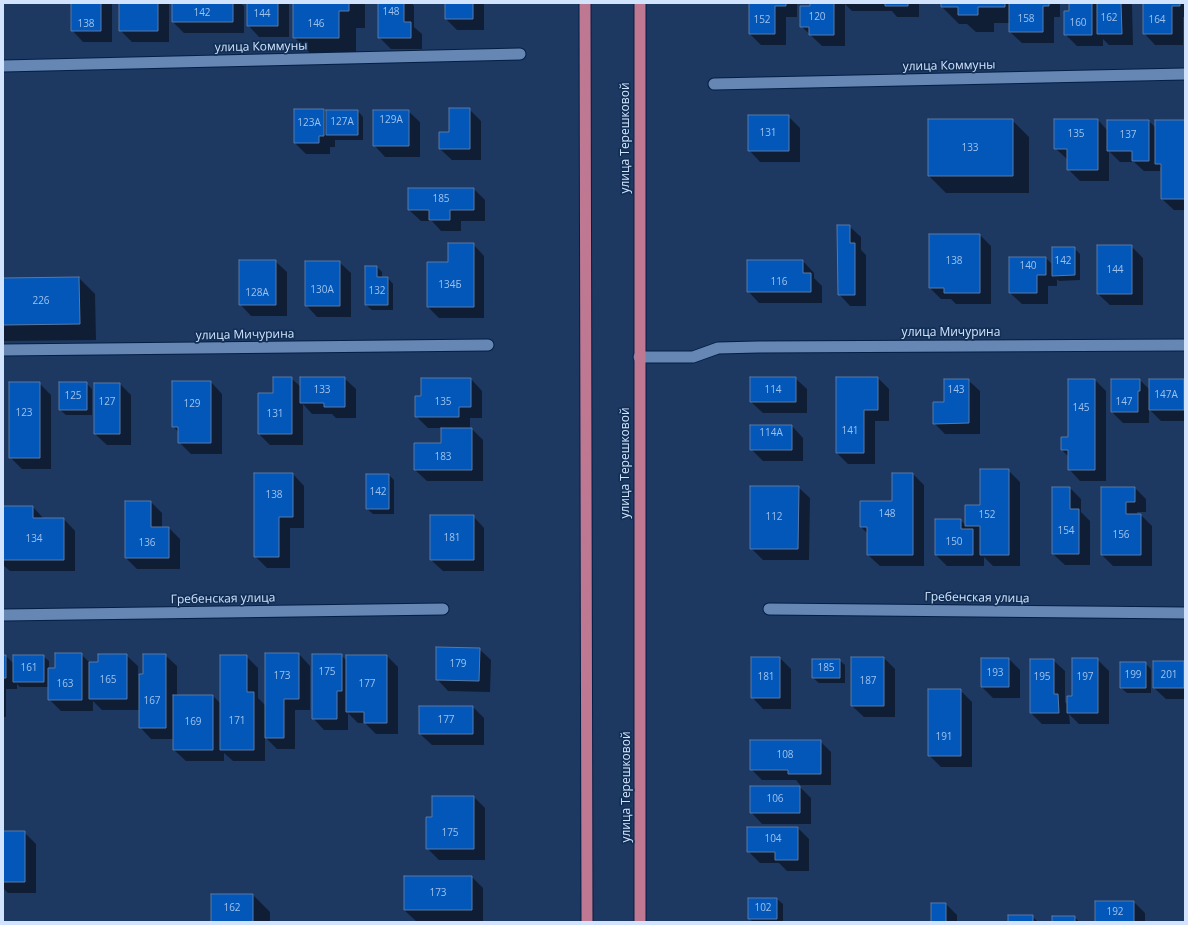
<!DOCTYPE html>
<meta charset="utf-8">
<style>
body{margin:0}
#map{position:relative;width:1188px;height:925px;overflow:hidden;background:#1d3962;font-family:"Open Sans",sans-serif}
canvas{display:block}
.frame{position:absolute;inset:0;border:4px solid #d2e4fd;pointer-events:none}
</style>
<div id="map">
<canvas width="1188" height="925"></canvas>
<div class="frame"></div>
</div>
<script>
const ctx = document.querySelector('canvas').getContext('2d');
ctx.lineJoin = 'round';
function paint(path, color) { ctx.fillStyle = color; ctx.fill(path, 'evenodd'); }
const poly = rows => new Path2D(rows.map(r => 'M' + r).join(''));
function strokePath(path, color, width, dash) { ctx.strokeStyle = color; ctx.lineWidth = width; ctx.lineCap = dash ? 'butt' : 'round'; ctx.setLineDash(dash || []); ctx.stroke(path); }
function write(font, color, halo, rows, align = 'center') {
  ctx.font = font + ' "Open Sans",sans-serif'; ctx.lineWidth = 3.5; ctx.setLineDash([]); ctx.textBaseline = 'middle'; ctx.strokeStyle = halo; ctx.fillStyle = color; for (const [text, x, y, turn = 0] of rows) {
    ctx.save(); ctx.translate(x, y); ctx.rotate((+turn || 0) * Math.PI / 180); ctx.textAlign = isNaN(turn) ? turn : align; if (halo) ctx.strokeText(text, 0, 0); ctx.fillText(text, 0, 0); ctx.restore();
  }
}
const shadow = poly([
 [72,3,112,3,112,42,83,42,72,30],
 [120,3,169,3,169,42,132,42,120,30],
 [173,3,240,3,244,6,244,33,184,33,173,22],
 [248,3,289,3,289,37,259,37,248,25],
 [294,3,365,3,365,28,356,28,356,54,311,54,294,37],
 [379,3,412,3,414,6,414,27,422,34,422,49,391,49,379,37],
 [446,3,484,3,484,30,457,30,446,19],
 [750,3,797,3,797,17,786,17,786,45,761,45,750,34],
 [811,3,919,3,919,17,897,17,892,11,852,11,845,4,845,46,822,46,801,26,811,7],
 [942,3,1060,3,1060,17,1054,17,1054,43,1022,43,1010,32,1010,23,994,23,994,32,976,32,967,24,959,24,942,7],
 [1070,3,1130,3,1132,5,1133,45,1109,45,1103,39,1103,46,1077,46,1065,34,1070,12],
 [1144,3,1185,3,1185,17,1183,17,1183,45,1155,45,1144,33],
 [469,109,481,121,481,160,452,160,440,149,450,133],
 [324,110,327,113,358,111,363,117,363,140,335,140,335,147,330,147,330,154,306,154,295,143],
 [408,111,420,122,420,157,385,157,374,145],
 [788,116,800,128,800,162,760,162,749,150],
 [1012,120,1029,137,1029,193,946,193,929,176],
 [1098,120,1108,131,1149,121,1156,128,1185,121,1185,210,1174,210,1162,199,1162,169,1160,167,1160,171,1144,171,1134,162,1120,162,1109,151,1109,181,1080,181,1068,169,1068,160,1055,148],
 [474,189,485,200,485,221,461,221,461,231,441,231,432,221,421,221,409,210],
 [849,226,861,237,861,250,866,255,866,306,850,306,839,294],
 [980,235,991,246,991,304,956,304,951,299,941,299,930,288],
 [473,244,484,256,484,318,439,318,428,307,428,263,449,263],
 [1131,246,1143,258,1143,305,1110,305,1098,294],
 [1074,248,1080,254,1080,280,1059,281,1057,279,1057,286,1048,286,1048,304,1022,304,1010,293,1046,258,1053,265],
 [275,261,287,272,287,316,251,316,240,304],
 [803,261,814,273,814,278,822,286,822,303,759,303,748,291],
 [339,262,351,273,351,317,317,317,306,305],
 [377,267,382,272,382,278,388,278,393,284,393,310,372,310,366,305],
 [79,278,95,294,96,340,3,341,3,279],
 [291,378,301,387,344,378,356,389,356,418,336,418,332,414,312,414,303,404,303,445,270,445,259,434,274,394],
 [795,378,807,389,807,413,763,413,751,402],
 [837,378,878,378,889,389,889,421,875,421,875,464,848,464,837,453],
 [471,379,482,391,482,418,470,418,470,429,472,429,483,440,483,481,427,481,415,470,442,444,442,428,428,428,416,416,422,397],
 [968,380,980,391,980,434,945,434,934,423,945,403],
 [1095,380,1106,391,1106,481,1080,481,1069,469,1069,457,1062,450,1069,438],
 [1140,380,1150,390,1183,380,1185,382,1185,421,1161,421,1149,409,1149,423,1123,423,1112,412],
 [173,382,211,382,222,394,222,454,191,454,179,442,179,433,173,426],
 [39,383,51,395,51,469,22,469,10,457],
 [86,383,92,389,92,415,66,415,60,410],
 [120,384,131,395,131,445,107,445,95,434],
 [3,395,4,396,4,463,3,463],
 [792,426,803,438,803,461,763,461,751,449],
 [1008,470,1020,482,1020,566,993,566,984,557,984,566,947,566,936,555,960,520,966,525],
 [293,474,304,486,304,528,290,528,290,568,267,568,255,556],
 [913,474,924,485,924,566,880,566,868,555,868,534,861,527,893,502],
 [389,475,394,480,394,514,373,514,367,509],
 [798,487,810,498,809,560,763,560,751,548],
 [1070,488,1081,499,1081,512,1090,521,1090,565,1065,565,1053,554],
 [1102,488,1135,488,1146,499,1146,512,1137,512,1137,515,1141,515,1152,526,1152,566,1113,566,1102,555],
 [151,502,162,513,162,528,169,528,180,539,180,569,137,569,126,558],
 [3,507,33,507,44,519,64,519,75,531,75,571,10,571,3,565],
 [473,516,484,528,484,571,443,571,431,560],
 [479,649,491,660,490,692,448,691,437,679],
 [81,654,90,663,99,663,126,655,138,666,138,675,144,675,165,655,177,666,177,696,213,696,221,704,246,656,258,668,258,698,266,706,299,654,310,666,310,710,295,710,295,749,277,749,265,737,265,761,233,761,224,753,224,761,186,761,174,750,174,739,151,739,140,727,140,710,102,710,93,701,93,711,61,711,49,699,49,687,20,687,17,684,17,689,6,689,6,717,3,717,3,656,6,656,14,664,43,656,49,661,49,669,56,669],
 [341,655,347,661,387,656,398,667,398,734,376,734,365,723,358,723,348,713,348,730,324,730,313,718],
 [780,658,791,669,791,709,763,709,752,697],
 [884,658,895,669,895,717,864,717,852,706],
 [982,659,1009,659,1020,670,1020,698,993,698,982,687],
 [1097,659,1109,671,1109,724,1079,724,1069,714,1070,724,1042,724,1031,713,1053,660,1065,671,1065,702,1068,705],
 [839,660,845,665,845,683,819,683,813,678],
 [1184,662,1185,663,1185,699,1166,699,1154,688],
 [1145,663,1151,669,1151,693,1127,693,1121,688],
 [960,690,972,702,972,767,941,767,929,755],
 [473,707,484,718,484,745,432,745,420,734],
 [820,741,831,752,831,785,800,785,796,780,762,780,751,769],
 [800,787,811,798,811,824,762,824,751,812],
 [474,797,485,808,485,860,439,860,427,848,433,818],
 [798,828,809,839,809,871,787,871,779,863,760,863,748,851],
 [3,832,24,832,36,844,36,893,8,893,4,889,3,894],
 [472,877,483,888,483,921,416,921,404,910],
 [253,895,270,912,270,922,292,922,212,922],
 [749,899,777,899,783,904,783,922,753,922,749,918],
 [1134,902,1145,913,1145,922,1096,922],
 [932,904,946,904,957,915,957,922,932,922],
 [1032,916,1038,922,1009,922],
 [1074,917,1080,922,1053,922]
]);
const building = poly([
 [71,3,101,3,101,31,71,31,71,3],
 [119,3,158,3,158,31,119,31,119,3],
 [172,3,233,3,233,22,172,22,172,3],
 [247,3,278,3,278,26,247,26,247,3],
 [293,3,349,3,349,11,339,11,339,38,293,38,293,3],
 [378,3,404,3,404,22,411,22,411,38,378,38,378,3],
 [445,3,473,3,473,19,445,19,445,3],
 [749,3,786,3,786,6,775,6,775,34,749,34,749,3],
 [810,3,834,3,834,35,809,35,809,27,800,27,800,6,810,6,810,3],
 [885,3,908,3,908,6,885,6,885,3],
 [941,3,1005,3,1005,7,978,7,978,15,958,15,958,7,941,7,941,3],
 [1009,3,1049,3,1049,6,1043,6,1043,32,1009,32,1009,3],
 [1069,3,1092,3,1092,35,1064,35,1064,11,1069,11,1069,3],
 [1097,3,1121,3,1122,34,1097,34,1097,3],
 [1143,3,1180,3,1180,6,1172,6,1172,34,1143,34,1143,3],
 [449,108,470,108,470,149,439,149,439,132,449,132,449,108],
 [294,109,324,109,324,136,319,136,319,143,294,143,294,109],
 [326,110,358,110,358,135,326,135,326,110],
 [373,110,409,110,409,146,373,146,373,110],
 [748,115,789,115,789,151,748,151,748,115],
 [928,119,1013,119,1013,176,928,176,928,119],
 [1054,119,1098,119,1098,170,1067,170,1067,149,1054,149,1054,119],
 [1107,120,1149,120,1149,161,1132,161,1132,151,1107,151,1107,120],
 [1155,120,1185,120,1185,199,1161,199,1161,164,1155,164,1155,120],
 [408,188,474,188,474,210,450,210,450,220,429,220,429,210,408,210,408,188],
 [837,225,850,225,850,243,855,243,855,295,838,295,837,225],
 [929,234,980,234,980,293,944,293,944,288,929,288,929,234],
 [448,243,474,243,474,307,427,307,427,262,448,262,448,243],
 [1097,245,1132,245,1132,294,1097,294,1097,245],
 [1052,247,1075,247,1075,275,1052,276,1052,247],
 [1009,257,1046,257,1046,275,1037,275,1037,293,1009,293,1009,257],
 [239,260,276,260,276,305,239,305,239,260],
 [747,260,803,260,803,273,811,273,811,292,747,292,747,260],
 [305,261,340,261,340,306,305,306,305,261],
 [365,266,377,266,377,277,388,277,388,305,365,305,365,266],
 [79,277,80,324,3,325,3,278,79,277],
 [273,377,292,377,292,434,258,434,258,393,273,393,273,377],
 [300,377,345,377,345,407,324,407,324,403,300,403,300,377],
 [750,377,796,377,796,402,750,402,750,377],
 [836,377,878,377,878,410,864,410,864,453,836,453,836,377],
 [421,378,471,378,471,407,459,407,459,417,415,417,415,396,421,396,421,378],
 [944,379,969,379,969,423,933,424,933,402,944,402,944,379],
 [1068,379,1095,379,1095,470,1068,470,1068,450,1061,450,1061,437,1068,437,1068,379],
 [1111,379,1140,379,1140,391,1138,391,1138,412,1111,412,1111,379],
 [1149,379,1184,379,1184,410,1149,410,1149,379],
 [172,381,211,381,211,443,178,443,178,427,172,427,172,381],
 [9,382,40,382,40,458,9,458,9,382],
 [59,382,87,382,87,410,59,410,59,382],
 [94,383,120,383,120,434,94,434,94,383],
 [750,425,792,425,792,450,750,450,750,425],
 [441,428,472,428,472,470,414,470,414,443,441,443,441,428],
 [980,469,1009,469,1009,555,980,555,980,526,965,526,965,505,980,505,980,469],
 [254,473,293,473,293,517,279,517,279,557,254,557,254,473],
 [892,473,913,473,913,555,867,555,867,527,860,527,860,501,892,501,892,473],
 [366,474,389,474,389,509,366,509,366,474],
 [750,486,799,486,798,549,750,549,750,486],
 [1052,487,1070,487,1070,509,1079,509,1079,554,1052,554,1052,487],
 [1101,487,1135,487,1135,502,1126,502,1126,514,1141,514,1141,555,1101,555,1101,487],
 [125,501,151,501,151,527,169,527,169,558,125,558,125,501],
 [3,506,33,506,33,518,64,518,64,560,3,560,3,506],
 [430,515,474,515,474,560,430,560,430,515],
 [935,519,961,519,961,529,973,529,973,555,935,555,935,519],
 [436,647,480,648,479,681,436,680,436,647],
 [55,653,82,653,82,700,48,700,48,668,55,668,55,653],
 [265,653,299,653,299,699,284,699,284,738,265,738,265,653],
 [98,654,127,654,127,699,89,699,89,662,98,662,98,654],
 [143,654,166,654,166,728,139,728,139,674,143,674,143,654],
 [312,654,342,654,342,691,337,691,337,719,312,719,312,654],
 [3,655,6,655,6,678,3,678,3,655],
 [13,655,44,655,44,682,13,682,13,655],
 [220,655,247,655,247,692,254,692,254,750,220,750,220,655],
 [346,655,387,655,387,723,364,723,364,712,346,712,346,655],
 [751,657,780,657,780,698,751,698,751,657],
 [851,657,884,657,884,706,851,706,851,657],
 [981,658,1009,658,1009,687,981,687,981,658],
 [1072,658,1098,658,1098,713,1067,713,1067,696,1072,696,1072,658],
 [812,659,840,659,840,678,812,678,812,659],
 [1030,659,1054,659,1054,694,1058,694,1059,713,1030,713,1030,659],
 [1153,661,1184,661,1184,688,1153,688,1153,661],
 [1120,662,1146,662,1146,688,1120,688,1120,662],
 [928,689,961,689,961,756,928,756,928,689],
 [173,695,213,695,213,750,173,750,173,695],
 [419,706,473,706,473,734,419,734,419,706],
 [750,740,821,740,821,774,788,774,788,770,750,770,750,740],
 [750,786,800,786,800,813,750,813,750,786],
 [432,796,474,796,474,849,426,849,426,817,432,817,432,796],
 [747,827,798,827,798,860,775,860,775,852,747,852,747,827],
 [3,831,25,831,25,882,3,882,3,831],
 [404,876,472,876,472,910,404,910,404,876],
 [211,894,253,894,253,922,211,922,211,894],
 [748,898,777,898,777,919,748,919,748,898],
 [1095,901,1134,901,1134,922,1095,922,1095,901],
 [931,903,946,903,946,922,931,922,931,903],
 [1008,915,1033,915,1033,922,1008,922,1008,915],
 [1052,916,1075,916,1075,922,1052,922,1052,916]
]);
const minor = poly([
 [3,66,520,54],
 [714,84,1185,74],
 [3,350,488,345],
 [639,357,693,357,718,348,758,347,1185,345],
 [769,609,1185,613],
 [3,615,443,609]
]);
const primary = poly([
 [585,3,587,922],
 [640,3,640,922]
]);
const numberNames = [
 ["148",391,12],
 ["142",202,13],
 ["144",262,14],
 ["120",817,17],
 ["162",1109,18],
 ["158",1026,19],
 ["152",762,20],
 ["164",1157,20],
 ["160",1078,23],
 ["138",86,24],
 ["146",316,24],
 ["129А",391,120],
 ["127А",342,122],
 ["123А",309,123],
 ["131",768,133],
 ["135",1076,134],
 ["137",1128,135],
 ["133",970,148],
 ["185",441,199],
 ["138",954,261],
 ["142",1063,261],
 ["140",1028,266],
 ["144",1115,270],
 ["116",779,282],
 ["134Б",450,285],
 ["130А",322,290],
 ["132",377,291],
 ["128А",257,293],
 ["226",41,301],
 ["133",322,390],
 ["114",773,390],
 ["143",956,390],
 ["147А",1166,395],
 ["125",73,396],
 ["127",107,402],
 ["135",443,402],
 ["147",1124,402],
 ["129",192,404],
 ["145",1081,408],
 ["123",24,413],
 ["131",275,414],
 ["141",850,431],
 ["114А",771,433],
 ["183",443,457],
 ["142",378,492],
 ["138",274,495],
 ["148",887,514],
 ["152",987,515],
 ["112",774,517],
 ["154",1066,531],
 ["156",1121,535],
 ["181",452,538],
 ["134",34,539],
 ["150",954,542],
 ["136",147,543],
 ["179",458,664],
 ["161",29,668],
 ["185",826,668],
 ["175",327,672],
 ["193",995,673],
 ["199",1133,675],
 ["201",1169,675],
 ["173",282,676],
 ["181",766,677],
 ["195",1042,677],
 ["197",1085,677],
 ["165",108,680],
 ["187",868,681],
 ["163",65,684],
 ["177",367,684],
 ["167",152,701],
 ["177",446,720],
 ["171",237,721],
 ["169",193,722],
 ["191",944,737],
 ["108",785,755],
 ["106",775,799],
 ["175",450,833],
 ["104",773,839],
 ["173",438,893],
 ["162",232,908],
 ["102",763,908],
 ["192",1115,912]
];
const streetNames = [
 ["улица Коммуны",261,47,-1],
 ["улица Коммуны",949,66,-1],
 ["улица Терешковой",626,138,-90],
 ["улица Мичурина",951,333],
 ["улица Мичурина",245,335,-1],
 ["улица Терешковой",626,463,-90],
 ["Гребенская улица",977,598,1],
 ["Гребенская улица",223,599,-1],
 ["улица Терешковой",627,787,-90]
];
paint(shadow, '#0007');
paint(building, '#0257b8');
strokePath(building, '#5979a6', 1);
strokePath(minor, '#041f45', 13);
strokePath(primary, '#041f45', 13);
strokePath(minor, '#6686b4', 11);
strokePath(primary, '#bf7892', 11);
write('10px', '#9ec1ec', null, numberNames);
write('12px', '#d2e4fd', '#122f56', streetNames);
</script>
